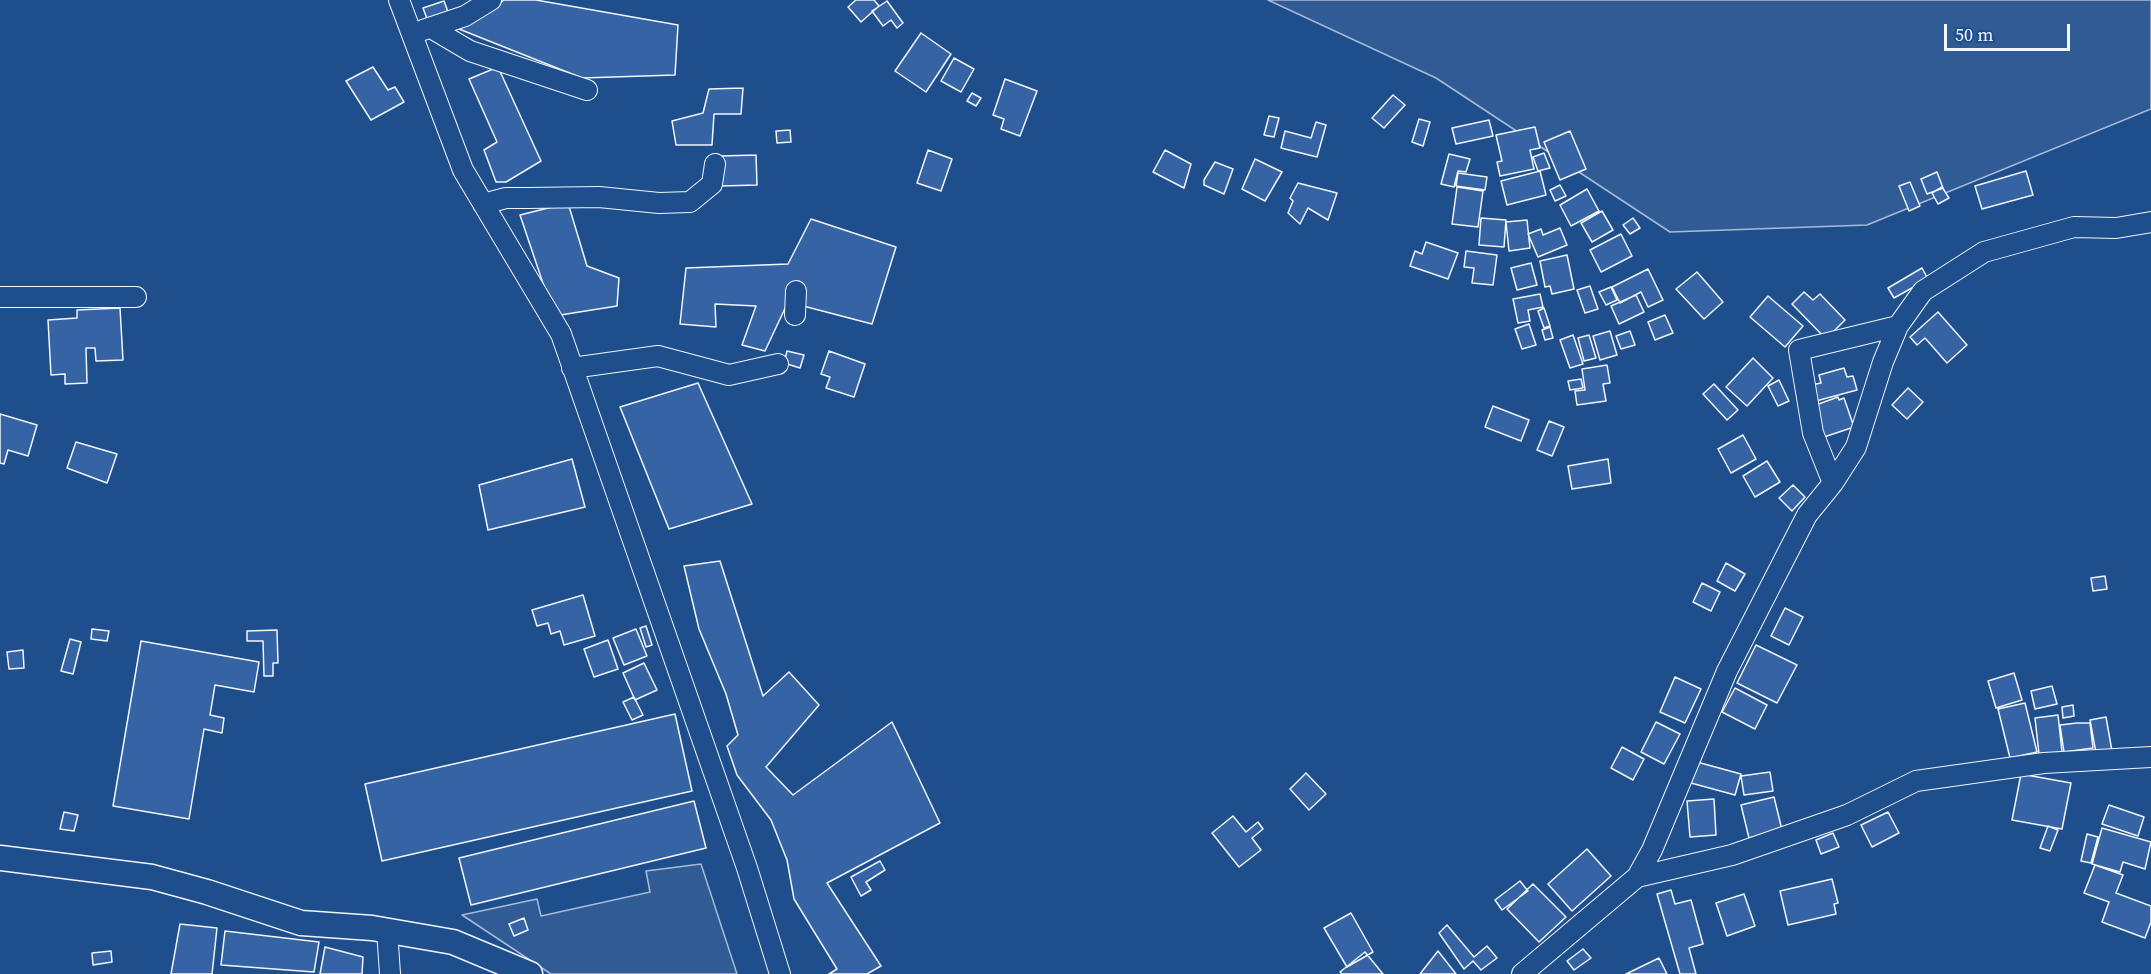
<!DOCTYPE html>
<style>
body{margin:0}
#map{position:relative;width:2151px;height:974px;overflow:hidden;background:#1f4e8c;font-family:"Source Serif 4",serif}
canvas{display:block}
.scale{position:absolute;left:1944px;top:24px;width:126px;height:27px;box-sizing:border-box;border:3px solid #f2f6ff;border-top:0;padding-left:8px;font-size:18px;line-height:21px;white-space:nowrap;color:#f2f6ff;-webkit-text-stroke:4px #1f4e8c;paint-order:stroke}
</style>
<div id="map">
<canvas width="2151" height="974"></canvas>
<div class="scale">50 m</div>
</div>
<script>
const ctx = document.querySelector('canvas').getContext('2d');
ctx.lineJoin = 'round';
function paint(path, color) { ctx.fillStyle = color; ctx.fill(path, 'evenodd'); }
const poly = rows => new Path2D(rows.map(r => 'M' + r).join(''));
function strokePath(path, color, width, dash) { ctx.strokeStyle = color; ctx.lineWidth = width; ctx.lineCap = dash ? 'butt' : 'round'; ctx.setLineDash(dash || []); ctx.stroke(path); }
const built = poly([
 [1268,0,2151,0,2151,109,1867,225,1670,232,1436,78,1268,0],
 [701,864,737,974,551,974,462,915,537,899,541,916,650,892,646,871,701,864]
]);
const building = poly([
 [504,0,536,0,678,25,675,75,582,78,459,29,504,0],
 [856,0,874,0,879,6,861,22,848,7,856,0],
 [444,1,450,17,429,24,423,8,444,1],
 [887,1,903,23,897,28,891,20,883,26,872,11,887,1],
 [921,33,951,54,926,92,895,71,921,33],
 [954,58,974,69,961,92,941,81,954,58],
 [373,67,388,90,395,87,404,102,371,120,346,81,373,67],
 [498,67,541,161,506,182,496,182,484,150,497,142,469,79,498,67],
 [1005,79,1037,91,1020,136,1001,129,1004,119,993,115,1005,79],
 [743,88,741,114,714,114,712,145,676,145,672,121,703,113,709,89,743,88],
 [972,93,981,98,976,106,967,101,972,93],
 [1393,95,1405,105,1384,128,1372,118,1393,95],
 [1269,116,1279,118,1274,137,1264,135,1269,116],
 [1419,119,1430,122,1423,146,1412,142,1419,119],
 [1489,120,1493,136,1456,144,1452,128,1489,120],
 [1316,122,1326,125,1317,157,1281,148,1285,131,1311,138,1316,122],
 [1535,127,1540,148,1530,150,1534,169,1500,176,1497,162,1502,161,1496,135,1535,127],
 [790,130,791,142,777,143,776,131,790,130],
 [1570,131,1586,169,1560,180,1544,142,1570,131],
 [928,150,952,159,941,191,917,183,928,150],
 [1165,150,1191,164,1184,188,1153,172,1165,150],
 [1544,153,1550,168,1538,171,1533,157,1544,153],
 [1449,154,1470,159,1466,172,1458,171,1454,187,1441,184,1449,154],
 [756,155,757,185,720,186,720,156,756,155],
 [1255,159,1282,172,1265,201,1242,189,1255,159],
 [1215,162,1233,169,1224,194,1204,185,1204,180,1215,162],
 [1540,171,1546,195,1507,205,1501,181,1540,171],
 [2026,171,2033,195,1982,209,1975,186,2026,171],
 [1937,172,1943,188,1927,194,1921,179,1937,172],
 [1458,173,1487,177,1485,190,1456,186,1458,173],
 [1910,182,1920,206,1909,211,1899,186,1910,182],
 [1298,183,1337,193,1328,220,1308,208,1300,224,1288,213,1293,201,1290,198,1298,183],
 [1560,185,1566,196,1555,201,1550,190,1560,185],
 [1457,187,1483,191,1478,227,1452,224,1457,187],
 [1942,187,1949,198,1938,204,1932,193,1942,187],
 [1587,189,1599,211,1571,226,1560,205,1587,189],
 [568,203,587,266,619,278,617,306,554,316,520,215,568,203],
 [1602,211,1613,230,1592,242,1581,223,1602,211],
 [1481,218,1506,220,1504,247,1479,245,1481,218],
 [1633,218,1640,228,1630,234,1623,225,1633,218],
 [811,219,896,247,872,324,788,302,765,351,742,345,756,306,715,304,716,327,680,324,686,268,788,264,811,219],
 [1527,220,1530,248,1509,251,1506,222,1527,220],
 [1560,228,1567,245,1538,257,1528,234,1541,229,1543,235,1560,228],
 [1621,234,1632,256,1601,272,1590,250,1621,234],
 [1426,242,1458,253,1448,279,1410,266,1415,251,1422,254,1426,242],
 [1466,251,1497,255,1493,285,1472,283,1474,268,1464,267,1466,251],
 [1567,255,1574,289,1552,294,1550,286,1545,287,1540,261,1567,255],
 [1531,263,1537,285,1517,290,1511,268,1531,263],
 [1922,268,1928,279,1894,298,1888,288,1922,268],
 [1648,269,1663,300,1648,307,1641,292,1620,303,1612,287,1648,269],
 [1697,272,1723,302,1704,319,1676,289,1697,272],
 [1590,286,1598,309,1585,313,1577,290,1590,286],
 [1611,287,1617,300,1606,305,1599,292,1611,287],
 [1804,292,1813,300,1820,294,1845,320,1826,339,1792,304,1804,292],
 [1540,294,1543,307,1528,310,1530,321,1518,323,1513,299,1540,294],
 [1636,295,1644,312,1619,324,1611,306,1636,295],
 [1768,296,1803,326,1785,347,1750,317,1768,296],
 [120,308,123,360,96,361,95,348,86,348,87,383,65,384,65,374,51,375,48,320,77,318,77,310,120,308],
 [1544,308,1550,326,1544,328,1538,311,1544,308],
 [1938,312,1967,345,1947,363,1925,338,1917,345,1910,337,1938,312],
 [1665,315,1673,333,1655,340,1648,322,1665,315],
 [1529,324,1536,345,1522,349,1515,329,1529,324],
 [1550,327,1553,338,1545,340,1542,330,1550,327],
 [1610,331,1617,355,1600,360,1593,336,1610,331],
 [1630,331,1635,345,1621,349,1616,336,1630,331],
 [1573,335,1583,364,1570,368,1560,340,1573,335],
 [1589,335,1596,358,1584,361,1578,338,1589,335],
 [787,351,804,355,800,368,784,363,787,351],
 [829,351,865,364,854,397,826,388,830,377,821,374,829,351],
 [1753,358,1773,378,1747,406,1726,387,1753,358],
 [1607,365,1610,383,1603,384,1606,401,1577,405,1575,391,1585,390,1582,369,1607,365],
 [1844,368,1847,377,1853,376,1857,390,1816,401,1811,385,1821,383,1819,375,1844,368],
 [1581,379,1583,388,1570,390,1568,381,1581,379],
 [1779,380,1789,401,1778,406,1768,386,1779,380],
 [698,383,752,504,669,529,620,407,698,383],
 [1714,384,1738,410,1727,420,1703,394,1714,384],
 [1908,388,1923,402,1907,419,1892,405,1908,388],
 [1838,397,1839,400,1844,398,1854,427,1824,437,1813,406,1838,397],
 [1493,406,1529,420,1521,441,1485,427,1493,406],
 [0,414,37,425,28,456,8,450,4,464,0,463,0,414],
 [1549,421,1564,427,1552,456,1537,450,1549,421],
 [1743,435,1756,459,1731,473,1718,449,1743,435],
 [76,442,117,454,107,483,67,468,76,442],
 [572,459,585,507,488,530,479,485,572,459],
 [1608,459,1611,483,1572,489,1568,466,1608,459],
 [1767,461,1780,482,1755,497,1743,476,1767,461],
 [1793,485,1805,497,1792,511,1779,498,1793,485],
 [720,561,763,696,789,672,819,705,766,767,793,795,892,722,940,823,827,883,881,966,867,974,829,974,837,969,794,899,787,860,771,820,737,775,727,746,738,735,726,694,699,629,684,566,720,561],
 [1726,563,1745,574,1735,591,1717,581,1726,563],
 [2105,576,2107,589,2093,591,2091,578,2105,576],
 [1702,583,1720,592,1711,611,1693,602,1702,583],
 [583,595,595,636,564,645,560,631,551,634,548,623,537,626,532,610,583,595],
 [1785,608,1803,617,1789,645,1771,636,1785,608],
 [646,626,652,645,646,647,640,628,646,626],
 [92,629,109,631,107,641,91,639,92,629],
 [636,629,647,656,624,665,613,638,636,629],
 [277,630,278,663,273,663,273,676,264,676,263,641,247,641,247,631,277,630],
 [70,639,81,642,73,674,61,671,70,639],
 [608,640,618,669,594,677,584,649,608,640],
 [141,641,259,662,254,692,215,685,210,715,224,718,222,733,204,729,189,819,113,806,141,641],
 [1756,645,1797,665,1777,703,1737,683,1756,645],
 [23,650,24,668,9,669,7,652,23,650],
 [644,663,657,690,635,700,623,673,644,663],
 [2014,673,2022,700,1996,708,1988,681,2014,673],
 [1675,677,1701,689,1685,723,1660,712,1675,677],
 [2052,686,2057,704,2035,709,2031,691,2052,686],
 [1735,688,1767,705,1755,729,1722,712,1735,688],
 [634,697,643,715,632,720,623,702,634,697],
 [2025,703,2037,752,2010,758,1998,709,2025,703],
 [2073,705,2074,716,2063,718,2062,707,2073,705],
 [675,714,692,791,382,861,365,784,675,714],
 [2058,715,2062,752,2039,754,2035,718,2058,715],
 [2106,717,2112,751,2096,753,2090,720,2106,717],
 [1656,722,1680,734,1664,764,1641,752,1656,722],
 [2077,723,2090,723,2093,748,2064,752,2060,725,2077,723],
 [1622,747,1644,759,1633,780,1611,768,1622,747],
 [1697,762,1741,774,1735,795,1691,783,1697,762],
 [1770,772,1773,791,1744,795,1741,776,1770,772],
 [1306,773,1326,794,1309,810,1290,789,1306,773],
 [2021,774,2071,783,2062,829,2012,820,2021,774],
 [1774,797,1782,830,1749,838,1741,805,1774,797],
 [1714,799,1716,835,1690,837,1687,801,1714,799],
 [694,801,706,848,471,905,459,858,694,801],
 [2109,805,2144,817,2138,836,2102,824,2109,805],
 [64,812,78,815,74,831,60,829,64,812],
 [1888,812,1899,833,1872,847,1861,825,1888,812],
 [1233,816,1246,832,1258,822,1263,829,1252,838,1261,850,1239,867,1212,833,1233,816],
 [2048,826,2058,830,2050,851,2040,848,2048,826],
 [2102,828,2151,842,2145,869,2123,862,2120,872,2092,864,2102,828],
 [1833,833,1839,847,1821,854,1816,840,1833,833],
 [2087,834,2098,837,2091,863,2081,861,2087,834],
 [1587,849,1611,876,1572,911,1548,884,1587,849],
 [880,861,885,870,866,882,871,890,861,896,851,877,880,861],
 [2095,865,2123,875,2116,893,2151,906,2151,922,2145,938,2102,922,2109,902,2084,893,2095,865],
 [1832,879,1838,903,1834,904,1836,914,1788,925,1780,891,1832,879],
 [1520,881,1528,891,1502,910,1495,900,1520,881],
 [1533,884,1566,917,1539,942,1507,909,1533,884],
 [1671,890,1675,904,1691,900,1703,944,1689,948,1696,974,1680,974,1657,894,1671,890],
 [1744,894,1755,926,1727,936,1716,903,1744,894],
 [1351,913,1373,952,1347,967,1324,928,1351,913],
 [524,918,528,930,514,936,509,924,524,918],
 [180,924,217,928,212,974,171,974,180,924],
 [1447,925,1474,957,1487,946,1497,958,1481,970,1473,961,1464,969,1439,933,1447,925],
 [225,931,319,942,314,972,221,965,225,931],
 [325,947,363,957,362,974,320,974,325,947],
 [1583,949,1591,958,1574,970,1567,961,1583,949],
 [111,951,112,962,93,965,92,953,111,951],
 [1438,951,1456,974,1420,974,1438,951],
 [1365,952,1383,974,1342,974,1340,972,1365,952],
 [1659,958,1667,974,1626,974,1659,958]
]);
const minor = poly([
 [399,0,463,170,561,334,747,868,780,974],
 [431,28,470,51,587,90],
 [423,30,465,16,491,0],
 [483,204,506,198,527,198,599,197,659,203,690,202,712,184,715,164],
 [0,297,136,297],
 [795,315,796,291],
 [572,368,658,356,729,375,778,364],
 [1833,483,1813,433,1799,350,1898,326],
 [1637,877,1732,855,1847,815,1916,781,2044,763,2151,757],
 [387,930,390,974],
 [1522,974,1637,877,1652,850,1727,671,1807,515,1833,483,1856,447,1883,362,1898,326,1923,291,1984,252,2074,227,2116,228,2151,222]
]);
const major = poly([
 [0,858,152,877,207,892,301,923,372,928,453,942,530,974]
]);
paint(built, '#305b95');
strokePath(built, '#a8bbd7', 1.5);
paint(building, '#3563a3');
strokePath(building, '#f2f6ff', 1.5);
strokePath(minor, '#f2f6ff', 22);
strokePath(major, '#f2f6ff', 27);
strokePath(minor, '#1f4e8c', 20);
strokePath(major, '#1f4e8c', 24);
</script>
